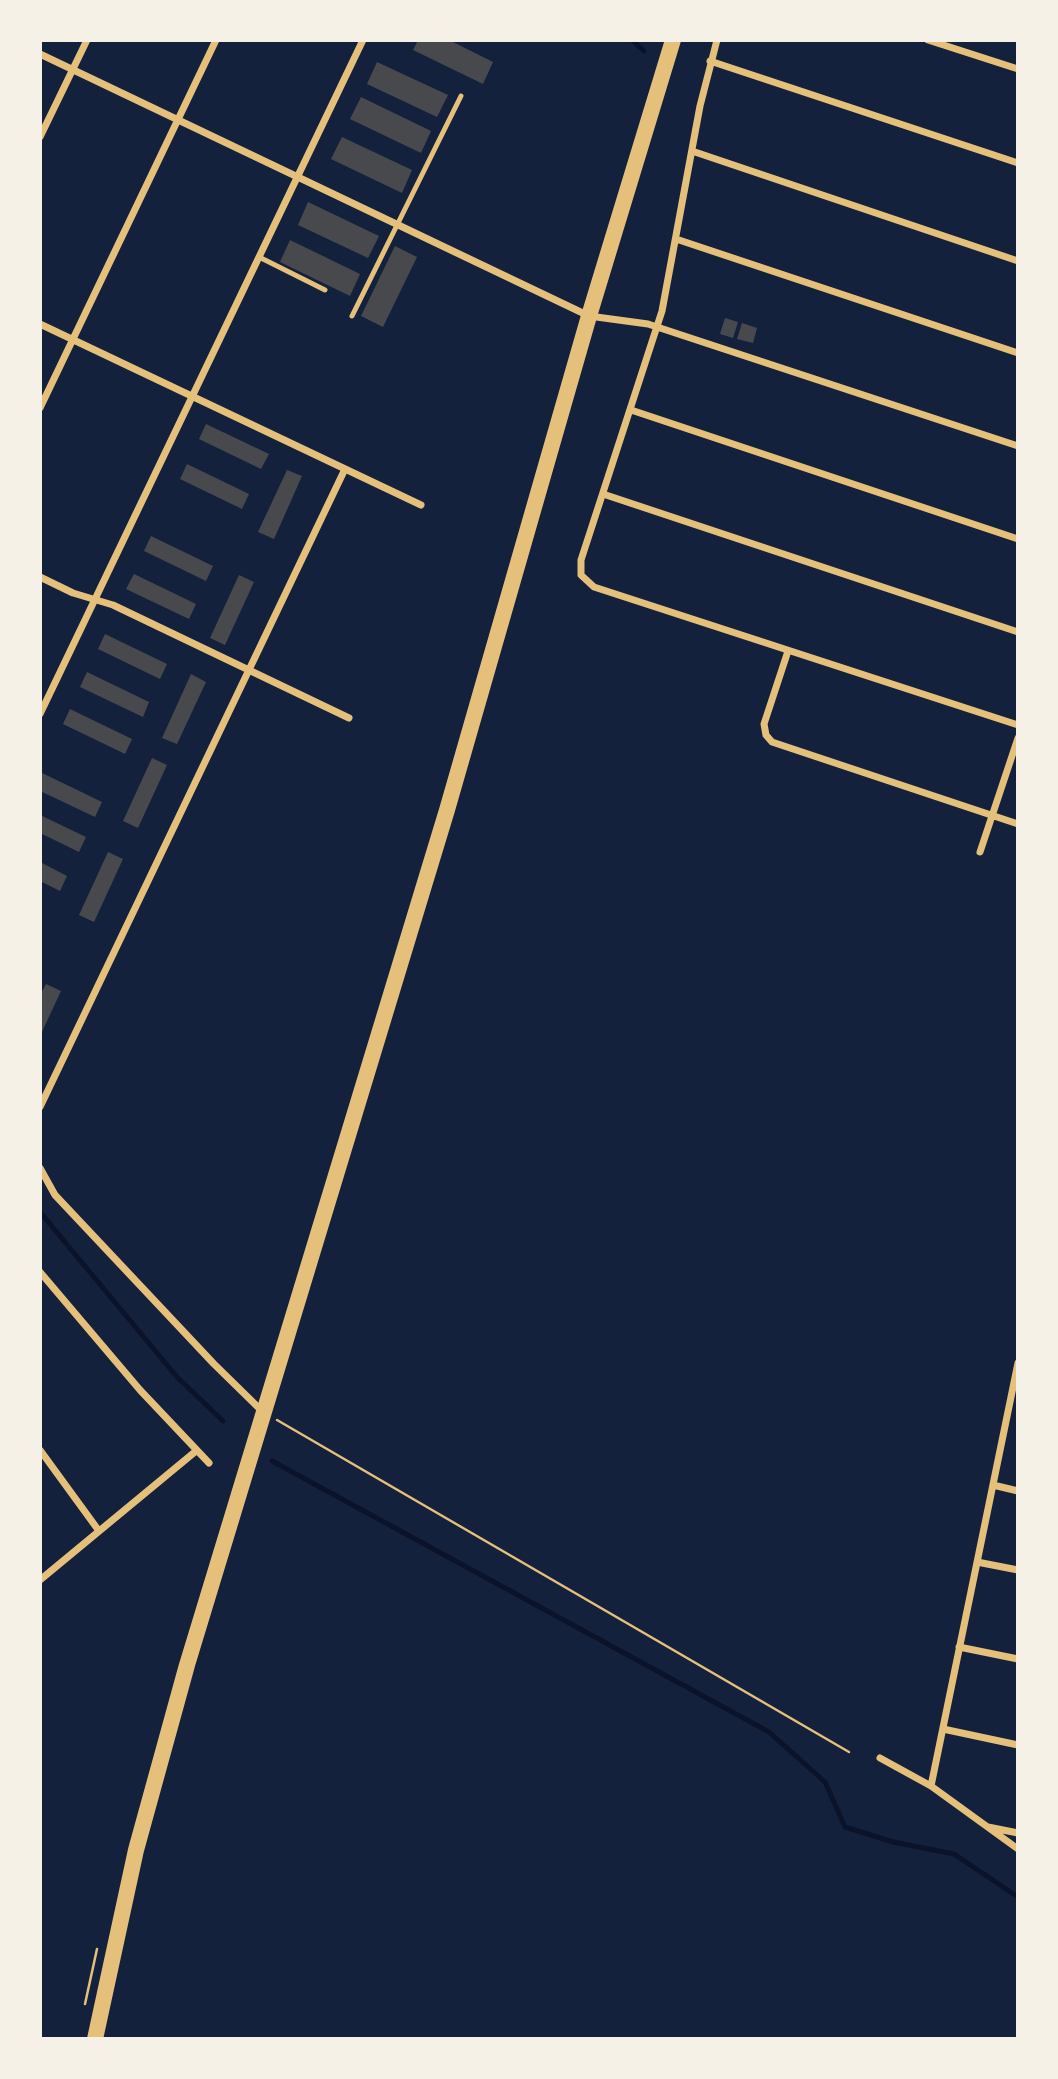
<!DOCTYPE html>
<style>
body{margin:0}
#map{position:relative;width:1058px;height:2079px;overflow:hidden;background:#14213d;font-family:Arial,sans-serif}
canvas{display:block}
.frame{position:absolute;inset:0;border:42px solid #f6f1e7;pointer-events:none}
</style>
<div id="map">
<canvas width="1058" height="2079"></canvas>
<div class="frame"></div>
</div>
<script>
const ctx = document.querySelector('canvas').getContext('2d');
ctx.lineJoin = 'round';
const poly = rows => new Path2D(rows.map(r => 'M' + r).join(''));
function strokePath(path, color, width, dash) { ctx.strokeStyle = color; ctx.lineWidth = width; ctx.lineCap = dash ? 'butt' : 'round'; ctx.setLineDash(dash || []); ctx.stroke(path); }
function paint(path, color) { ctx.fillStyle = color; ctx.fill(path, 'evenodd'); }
const stream = poly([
 [632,40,644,51],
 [40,1212,177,1377,223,1421],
 [272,1461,769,1732,825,1782,845,1827,893,1842,954,1854,1018,1897]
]);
const building = poly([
 [418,40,449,40,493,62,483,84,413,50],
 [377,62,448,95,437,117,367,84],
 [361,97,431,131,421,153,350,119],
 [342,137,412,170,402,193,331,159],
 [308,202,379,236,368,258,298,225],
 [290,240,360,274,350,296,280,262],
 [395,246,417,257,383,327,361,316],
 [725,318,738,322,733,338,720,334],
 [742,323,757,328,753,343,737,339],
 [206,424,269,454,261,469,199,439],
 [187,464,249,494,242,509,180,479],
 [287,470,302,476,274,539,258,532],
 [151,536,213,566,206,581,144,551],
 [134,574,196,604,189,619,126,589],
 [239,575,254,582,225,645,210,638],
 [105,634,167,664,160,679,98,649],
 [87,672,149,702,143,717,80,687],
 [191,674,206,682,177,744,162,738],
 [70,709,132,739,125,754,63,724],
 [152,758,167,765,138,828,123,821],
 [40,772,102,802,95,817,40,791],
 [40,815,86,837,79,852,40,833],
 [108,852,123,859,94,922,79,915],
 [40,862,67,876,60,891,40,881],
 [46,984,61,991,40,1036,40,995]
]);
const path = poly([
 [277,1420,849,1752],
 [85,2004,97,1949]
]);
const service = poly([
 [259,257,325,290],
 [352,316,461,96]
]);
const minor = poly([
 [717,40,700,106,662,311,581,560,581,575,594,587,1018,725],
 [928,40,1018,69],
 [40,54,589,316,648,324,1018,446],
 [710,61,1018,163],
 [40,137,87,40],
 [692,151,1018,261],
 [676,239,1018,353],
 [40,324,421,505],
 [40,408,216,40],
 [631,410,1018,539],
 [603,494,1018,632],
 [40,577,73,593,113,605,349,718],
 [788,651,764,724,766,735,772,742,1018,824],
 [40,714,363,40],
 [980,852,1018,738],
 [40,1107,345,469],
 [40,1168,55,1195,214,1364,263,1412],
 [40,1272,140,1390,209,1463],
 [40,1450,99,1531],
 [993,1485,1018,1491],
 [977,1562,1018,1570],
 [40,1580,196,1451],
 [959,1647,1018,1659],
 [943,1729,1018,1745],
 [880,1758,931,1786,1018,1849],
 [931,1786,1018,1363],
 [988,1827,1018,1833]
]);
const primary = poly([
 [95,2039,136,1850,187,1665,447,810,589,316,673,40]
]);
strokePath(stream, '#0b132b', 5);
paint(building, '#48494c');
strokePath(path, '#e5c07b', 2.5);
strokePath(service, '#e5c07b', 5);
strokePath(minor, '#e5c07b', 7);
strokePath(primary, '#e5c07b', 16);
</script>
